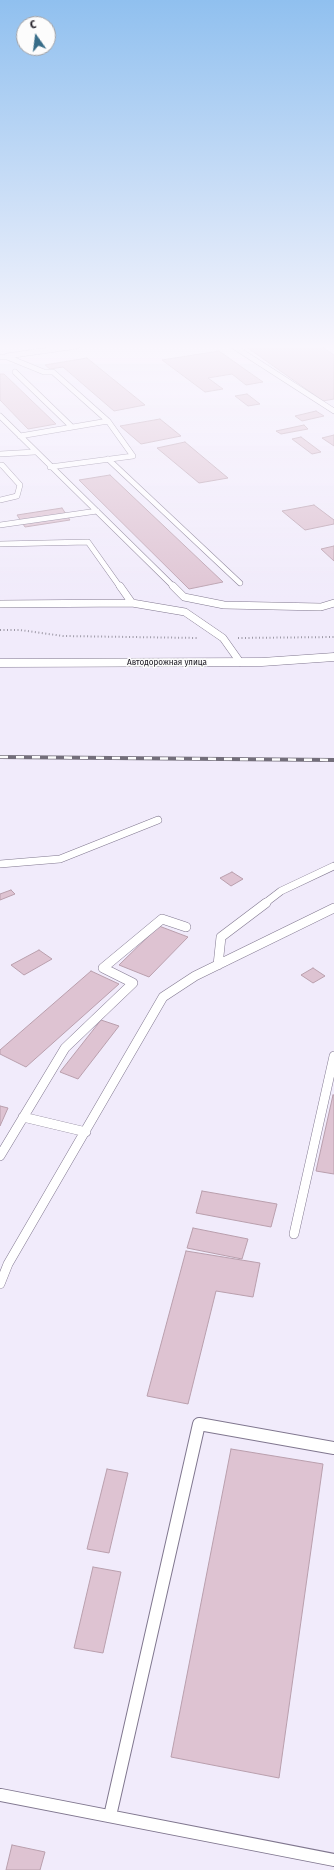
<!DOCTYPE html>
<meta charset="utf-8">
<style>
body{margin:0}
#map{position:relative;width:334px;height:1870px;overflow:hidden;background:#f1ebfb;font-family:"Fira Sans Condensed",sans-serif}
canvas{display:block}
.north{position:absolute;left:16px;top:16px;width:40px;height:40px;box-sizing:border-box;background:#fcfcfc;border:1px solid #a2a1a4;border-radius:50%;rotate:346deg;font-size:11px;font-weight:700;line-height:16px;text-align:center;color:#1b1821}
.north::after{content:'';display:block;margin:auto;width:14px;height:18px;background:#386d89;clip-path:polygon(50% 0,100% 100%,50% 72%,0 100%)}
</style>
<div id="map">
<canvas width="334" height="1870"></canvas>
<div class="north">С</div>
</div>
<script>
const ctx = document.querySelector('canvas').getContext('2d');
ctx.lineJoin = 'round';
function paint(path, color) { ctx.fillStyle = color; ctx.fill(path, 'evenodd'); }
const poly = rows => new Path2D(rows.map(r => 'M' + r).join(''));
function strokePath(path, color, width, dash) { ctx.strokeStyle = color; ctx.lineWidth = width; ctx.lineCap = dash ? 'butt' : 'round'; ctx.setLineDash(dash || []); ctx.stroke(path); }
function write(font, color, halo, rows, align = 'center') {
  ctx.font = font + ' "Fira Sans Condensed",sans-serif'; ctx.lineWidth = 3; ctx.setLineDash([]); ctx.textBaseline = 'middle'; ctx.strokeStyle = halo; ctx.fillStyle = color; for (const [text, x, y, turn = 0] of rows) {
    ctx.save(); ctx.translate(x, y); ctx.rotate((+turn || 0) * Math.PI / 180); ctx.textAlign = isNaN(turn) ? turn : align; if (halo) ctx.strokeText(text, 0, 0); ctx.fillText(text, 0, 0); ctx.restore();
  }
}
const building = poly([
 [245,346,321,346,334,355,334,399,323,401,245,346],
 [219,351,263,382,246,385,232,374,208,378,223,389,205,392,162,360,219,351],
 [87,358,145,405,114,411,63,367,50,369,45,365,87,358],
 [0,374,4,374,56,424,28,429,0,400,0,374],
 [247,394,260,404,248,406,235,396,247,394],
 [316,411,324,416,302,421,295,416,316,411],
 [160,419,181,436,141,444,120,426,160,419],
 [304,425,308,429,281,434,276,431,304,425],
 [334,435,334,446,322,438,334,435],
 [301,437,321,452,312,454,292,439,301,437],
 [185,442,228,478,199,483,157,448,185,442],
 [110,475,223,582,189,589,79,480,110,475],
 [314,505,334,520,334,524,305,530,282,511,314,505],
 [62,508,70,520,25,527,17,515,62,508],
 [334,546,334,561,321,549,334,546],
 [232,872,243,879,231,886,220,878,232,872],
 [11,890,15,894,0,900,0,894,11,890],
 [159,926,188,937,149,977,119,965,159,926],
 [39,950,52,959,24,975,11,965,39,950],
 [313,968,325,976,313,983,301,975,313,968],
 [91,971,119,984,26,1067,0,1054,0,1050,91,971],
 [101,1020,119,1026,78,1079,60,1072,101,1020],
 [333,1095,334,1095,334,1174,316,1171,333,1095],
 [0,1106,8,1108,0,1126,0,1106],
 [202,1191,277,1204,271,1227,196,1213,202,1191],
 [193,1228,248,1239,242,1259,187,1248,193,1228],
 [186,1251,260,1263,253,1297,216,1291,188,1404,147,1396,186,1251],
 [231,1449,323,1464,279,1778,171,1757,231,1449],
 [107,1469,128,1473,109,1553,87,1549,107,1469],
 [93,1567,121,1572,103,1653,74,1648,93,1567],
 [12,1845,45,1852,40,1870,6,1870,12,1845]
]);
const path = poly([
 [0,630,20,630,63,636,199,638],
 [238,638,334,637]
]);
const laneFar3 = poly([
 [233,346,334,411],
 [7,356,77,346],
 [0,357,7,357,44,372,53,372,108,421,20,436],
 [15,372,72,427],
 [0,416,174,587],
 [0,454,35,452],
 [108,459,240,583],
 [0,465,2,465,20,485,17,496,0,500],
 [50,467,133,456,108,421],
 [0,525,97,511],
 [0,544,88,542,120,587]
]);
const laneFar2 = poly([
 [120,586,132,603],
 [173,586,184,597,224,605,321,607,334,603],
 [0,604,132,603,185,612,223,638,240,662],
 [0,864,60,859,158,820],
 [264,904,281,891,334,866]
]);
const laneFar1 = poly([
 [218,965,221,937,266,903],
 [23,1117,86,1132],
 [0,1156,65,1048,133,983,103,968,162,919,186,927],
 [294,1234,334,1056],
 [0,1284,8,1264,163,997,195,976,334,908]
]);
const lane = poly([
 [1,1795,334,1860],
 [110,1816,199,1424,334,1448]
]);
const street = poly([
 [334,653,334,661,262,666,0,667,0,659,262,658,334,653]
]);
const rail = poly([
 [0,757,334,760]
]);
const farStreetnames = [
 ["Автодорожная улица",167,662]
];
paint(building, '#dec3d2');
strokePath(building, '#b99fad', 1);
strokePath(laneFar3, '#80778f', 6);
strokePath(laneFar2, '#80778f', 8);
strokePath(laneFar1, '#80778f', 10);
strokePath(lane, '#80778f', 14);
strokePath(street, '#80778f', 1);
strokePath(path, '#9d99a6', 2, [1, 2.5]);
strokePath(laneFar3, '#fff', 5);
strokePath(laneFar2, '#fff', 7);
strokePath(laneFar1, '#fff', 9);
strokePath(lane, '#fff', 12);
paint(street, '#fff');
strokePath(rail, '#736e7a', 4);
strokePath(rail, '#fcfcfc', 2.5, [8]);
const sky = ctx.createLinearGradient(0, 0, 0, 608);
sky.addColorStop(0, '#90c0ef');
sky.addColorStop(0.57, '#f9f6fd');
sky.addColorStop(1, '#f9f6fd00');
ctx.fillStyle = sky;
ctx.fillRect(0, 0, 334, 608);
write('9px', '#1b1821', '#fcfcfc', farStreetnames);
</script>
